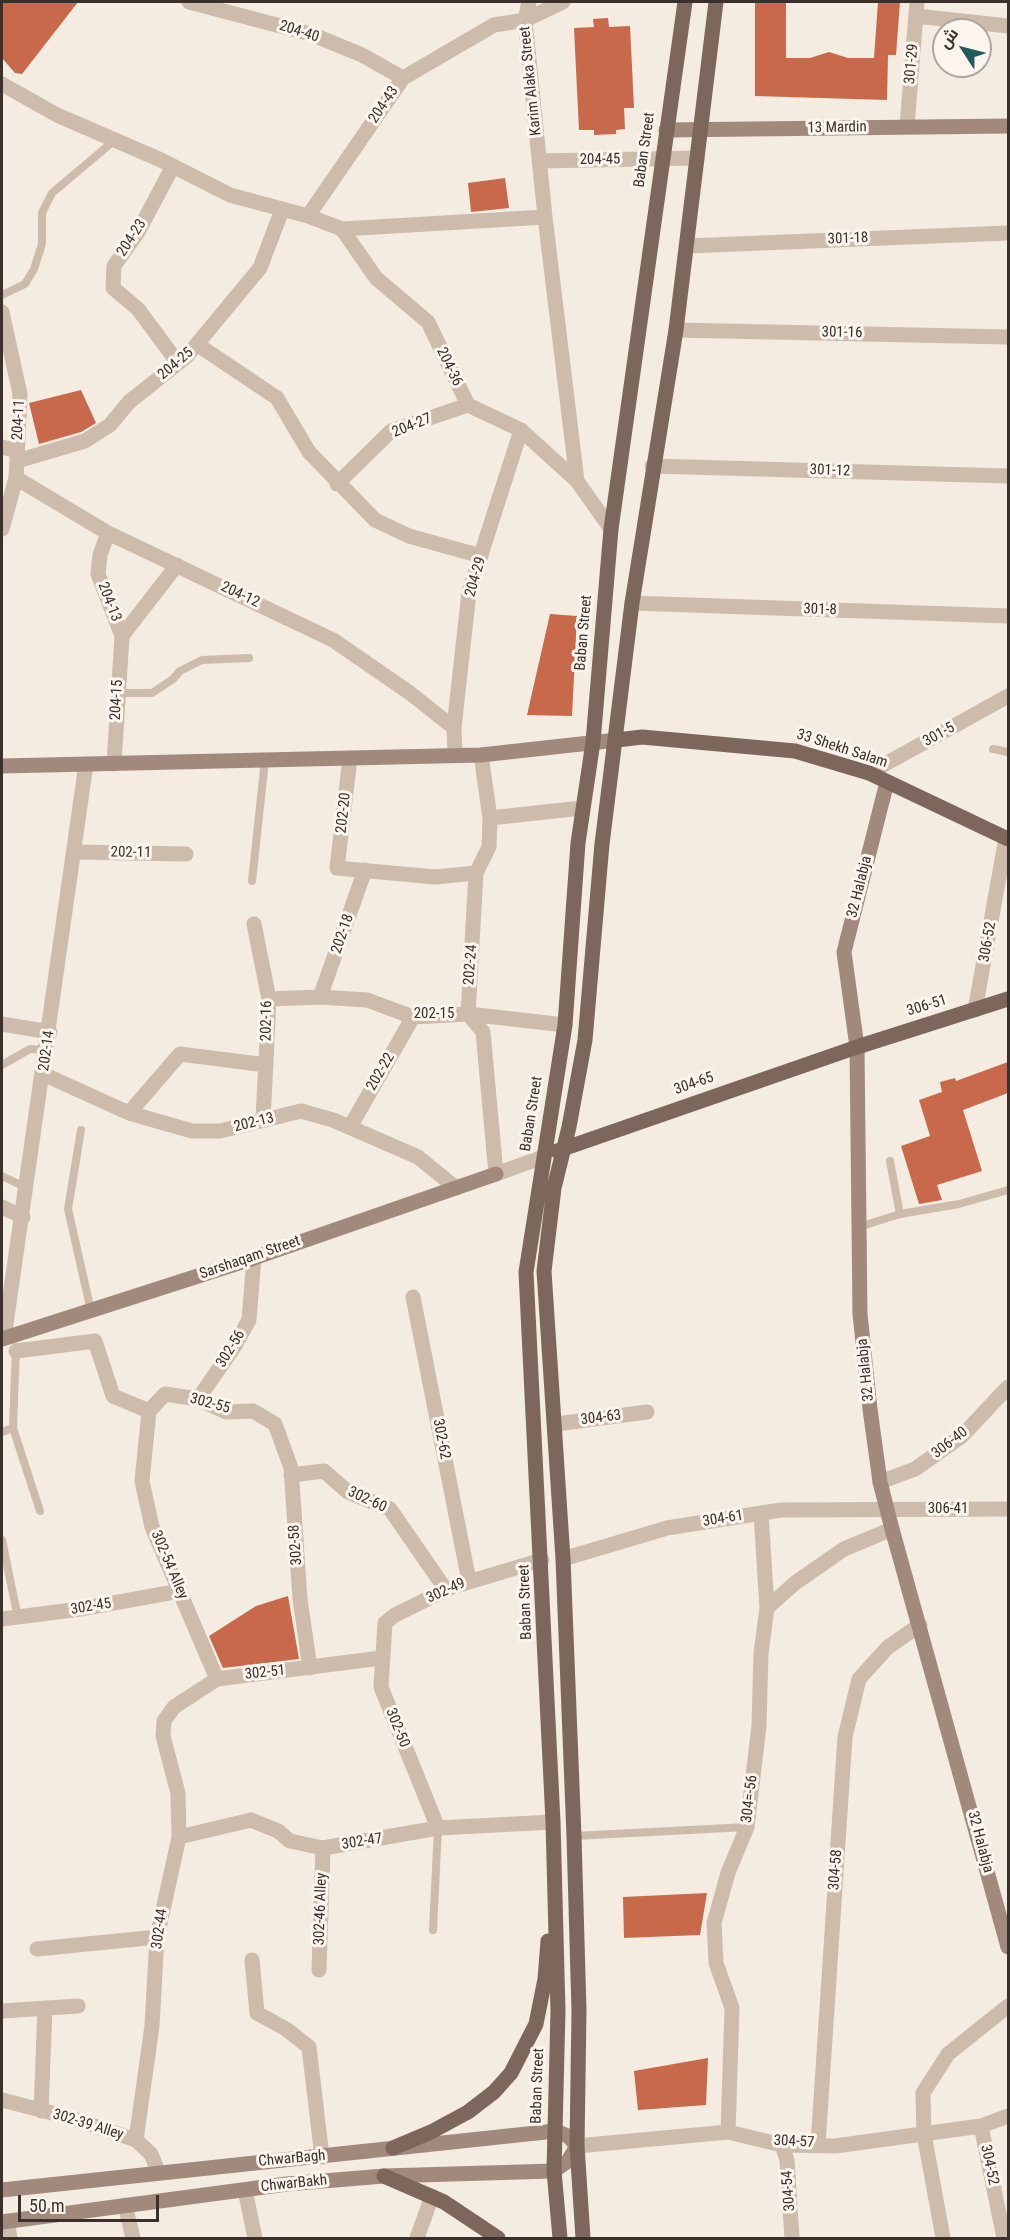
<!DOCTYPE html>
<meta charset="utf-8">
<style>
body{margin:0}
#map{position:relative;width:1010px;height:2240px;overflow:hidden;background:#f4ebe1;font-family:"Roboto Condensed",Cairo,sans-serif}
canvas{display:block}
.frame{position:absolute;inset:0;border:3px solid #3b302b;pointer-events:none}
.north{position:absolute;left:932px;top:18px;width:60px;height:60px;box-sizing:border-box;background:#fbf5ee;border:2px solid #aea6a0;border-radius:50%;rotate:306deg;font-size:16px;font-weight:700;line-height:24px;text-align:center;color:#3b302b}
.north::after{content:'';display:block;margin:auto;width:21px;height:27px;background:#1f5a5e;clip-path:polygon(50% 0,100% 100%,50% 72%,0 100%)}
.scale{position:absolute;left:18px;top:2195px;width:141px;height:27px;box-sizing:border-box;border:3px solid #3b302b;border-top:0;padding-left:8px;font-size:18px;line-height:21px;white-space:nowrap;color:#3b302b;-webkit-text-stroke:4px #fbf5ee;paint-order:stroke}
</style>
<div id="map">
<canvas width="1010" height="2240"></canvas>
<div class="frame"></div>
<div class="north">ش</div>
<div class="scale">50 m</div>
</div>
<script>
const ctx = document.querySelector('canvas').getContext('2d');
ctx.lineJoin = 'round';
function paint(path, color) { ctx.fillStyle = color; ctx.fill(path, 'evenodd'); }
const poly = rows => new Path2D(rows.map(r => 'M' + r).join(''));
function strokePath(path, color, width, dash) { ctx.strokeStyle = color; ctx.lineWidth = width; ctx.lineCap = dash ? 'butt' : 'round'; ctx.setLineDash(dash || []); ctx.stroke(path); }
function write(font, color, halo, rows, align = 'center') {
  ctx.font = font + ' "Roboto Condensed",sans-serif'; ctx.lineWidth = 6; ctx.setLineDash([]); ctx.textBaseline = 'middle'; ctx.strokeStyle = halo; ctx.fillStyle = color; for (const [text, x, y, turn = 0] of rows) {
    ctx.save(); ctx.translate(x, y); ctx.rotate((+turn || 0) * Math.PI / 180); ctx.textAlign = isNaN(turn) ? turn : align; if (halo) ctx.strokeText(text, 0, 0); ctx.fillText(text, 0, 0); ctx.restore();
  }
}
const building = poly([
 [2,2,78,2,22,74,15,73,2,58],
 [755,2,786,2,786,58,810,58,829,52,848,58,874,58,878,2,900,2,896,55,888,55,887,100,755,96],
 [608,18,609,27,630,26,634,108,624,108,625,129,616,130,616,134,594,135,594,130,579,130,574,28,594,27,593,19],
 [505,178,509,208,471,212,468,183],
 [81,390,96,423,81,432,39,444,29,403],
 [550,614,577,616,572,716,527,715],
 [1008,1062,1008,1093,963,1110,982,1171,937,1185,942,1200,919,1204,901,1146,930,1136,919,1100,942,1092,940,1082,955,1078,956,1081],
 [288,1596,299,1659,223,1668,209,1636,256,1606],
 [707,1893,700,1935,624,1938,623,1897],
 [708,2058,706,2105,638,2110,634,2071]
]);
const lane = poly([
 [2,295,25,284,34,269,42,244,42,213,52,193,115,140],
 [117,693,152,693,173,679,180,671,202,660,249,658],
 [993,749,1008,752],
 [252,881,265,760],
 [2,1065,30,1049,47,1050],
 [81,1130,68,1209,91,1311],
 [890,1161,900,1214],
 [2,1176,27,1188],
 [859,1227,900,1214,959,1204,1008,1190],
 [16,1347,13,1428,40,1511],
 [2,1432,13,1428],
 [2,1540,18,1618],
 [574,1836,747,1827],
 [433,1930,438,1828]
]);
const street = poly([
 [189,2,311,34,362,55,403,78],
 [529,2,525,20,545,217,577,481,611,529],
 [916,16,1008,26],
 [2,84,57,115,161,160,230,195,308,216,342,229,545,217],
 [907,126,917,2],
 [539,161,697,158],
 [173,166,138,232,114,266,113,288,138,309,178,363],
 [308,216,403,78,494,25,525,20,563,2],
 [342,229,376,278,428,322,468,405,521,430,577,481],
 [687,246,1008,233],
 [2,312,20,394,16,478,2,529],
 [676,330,1008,337],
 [198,345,277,398,309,452,375,520,409,536,481,556],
 [2,447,17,451],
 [17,461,85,441,110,425,129,402,187,356,260,268,282,210],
 [652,466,1008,476],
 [16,478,108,533,333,640,410,693,454,728],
 [337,484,391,431,468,405],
 [108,533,100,555,98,574,122,636,114,764],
 [632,603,1008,616],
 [122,636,177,565],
 [455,755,454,728,469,592,521,430],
 [481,755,490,818,489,847,476,873,468,1014,483,1032,496,1174,543,1157],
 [350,758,337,868,435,877,476,873],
 [869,773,1008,696],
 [490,818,582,808],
 [76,852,186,854],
 [254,924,269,999,263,1120],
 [320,997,365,870],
 [269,999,320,997,367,1000,413,1017,468,1014,565,1025],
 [975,1010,1006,838],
 [2,1024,50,1032],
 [43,1074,129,1113,192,1131,220,1131,301,1111,333,1120,418,1157,456,1188],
 [129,1113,180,1054,266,1065],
 [350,1127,413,1017],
 [2,1207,23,1217],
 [413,1297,469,1581],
 [4,1338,86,764],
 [16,1351,95,1341,113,1396,149,1411],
 [198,1399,234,1347,249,1320,254,1258],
 [149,1411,165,1394,198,1399,226,1412,253,1411,275,1424,291,1468,300,1599,310,1668],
 [149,1411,142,1481,152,1527,217,1679],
 [556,1424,647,1412],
 [291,1475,324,1471,348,1492,390,1509,446,1590],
 [880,1482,915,1469,962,1436,1008,1387],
 [761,1513,767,1608],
 [563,1559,667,1528,781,1510,1008,1509],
 [2,1619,80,1609,180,1591],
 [438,1828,381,1687,385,1623,395,1615,452,1587,542,1560],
 [179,1837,251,1820,278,1831,290,1841,323,1848,438,1828,553,1822],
 [37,1949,157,1937],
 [252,1960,257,2013,286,2029,309,2047,322,2157],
 [319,1970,323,1848],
 [2,2011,78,2006],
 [2,2100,68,2117,136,2140,151,2154,158,2171],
 [41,2111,45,2008],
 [981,2126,1004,2238],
 [728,2132,732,2008,716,1963,714,1923,728,1873,747,1827,759,1726,761,1653,767,1608,795,1583,844,1549,892,1529],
 [136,2140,152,2026,157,1937,179,1837,178,1793,163,1736,164,1721,174,1707,217,1679,381,1658],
 [818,2144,845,1737,859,1679,888,1647,920,1625],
 [782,2145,787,2160,792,2238],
 [577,2146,728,2132,782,2145,835,2146,981,2126,1008,2116],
 [245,2190,255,2238],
 [125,2205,133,2238],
 [7,2221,10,2238],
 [417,2238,432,2196],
 [943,2238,924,2134,923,2093,948,2054,1008,2006]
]);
const secondary = poly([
 [666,130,1008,126],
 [2,766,481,755,617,740],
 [887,782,844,952,857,1047,860,1314,870,1409,880,1482,892,1529,1008,1947],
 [2,1339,254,1258,496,1174],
 [2,2190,555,2131,568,2136,577,2146,568,2161,554,2171,384,2176,287,2184,2,2222]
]);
const primary = poly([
 [617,740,642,737,795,751,869,773,1008,839],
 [557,1151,857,1047,1008,999],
 [393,2148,431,2132,468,2112,494,2092,511,2073,536,2024,545,1979,548,1941],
 [384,2176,444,2202,498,2238],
 [560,2238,554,2171,558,2011,553,1822,526,1272,565,1025,578,843,593,742,611,529,685,2],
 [583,2238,577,2146,579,2011,574,1836,563,1559,544,1271,554,1188,569,1127,585,1040,602,844,632,603,676,330,716,2]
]);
const streetNames = [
 ["204-40",299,32,18],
 ["301-29",912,64,-85],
 ["Karim Alaka Street",531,81,-96],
 ["204-43",384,105,-56],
 ["13 Mardin",837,128,-1],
 ["Baban Street",645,150,-82],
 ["204-45",600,160,-1],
 ["204-23",132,238,-57],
 ["301-18",848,239,-2],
 ["301-16",842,333,1],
 ["204-25",176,364,-40],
 ["204-36",449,367,64],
 ["204-11",19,420,-87],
 ["204-27",412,426,-22],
 ["301-12",830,471,2],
 ["204-29",476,577,-74],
 ["204-12",240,595,25],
 ["204-13",109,602,69],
 ["301-8",820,610,2],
 ["Baban Street",584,633,-85],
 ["204-15",117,700,-87],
 ["301-5",939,735,-29],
 ["33 Shekh Salam",842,749,18],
 ["202-20",344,813,-84],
 ["202-11",131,853,1],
 ["32 Halabja",860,887,-76],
 ["202-18",343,934,-71],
 ["306-52",988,942,-80],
 ["202-24",471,965,-86],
 ["306-51",927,1006,-17],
 ["202-15",434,1014],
 ["202-16",267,1021,-89],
 ["202-14",47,1051,-82],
 ["202-22",381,1072,-60],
 ["304-65",694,1084,-19],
 ["Baban Street",532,1114,-81],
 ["202-13",254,1123,-14],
 ["Sarshaqam Street",250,1258,-19],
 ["302-56",231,1349,-58],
 ["32 Halabja",866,1370,-96],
 ["302-55",210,1404,15],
 ["304-63",601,1418,-7],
 ["302-62",441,1439,79],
 ["306-40",950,1443,-38],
 ["302-60",367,1500,25],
 ["306-41",948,1509],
 ["304-61",723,1519,-9],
 ["302-58",296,1545,-94],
 ["302-54 Alley",169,1565,67],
 ["302-49",446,1591,-24],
 ["Baban Street",526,1602,-92],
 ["302-45",91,1607,-9],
 ["302-51",265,1673,-6],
 ["302-50",397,1728,68],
 ["304=-56",750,1799,-83],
 ["302-47",362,1842,-9],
 ["32 Halabja",980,1842,75],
 ["304-58",836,1870,-86],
 ["302-46 Alley",321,1909,-88],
 ["302-44",160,1929,-82],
 ["Baban Street",538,2086,-88],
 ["302-39 Alley",88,2125,17],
 ["304-57",794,2142,3],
 ["ChwarBagh",292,2159,-5],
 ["304-52",989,2165,78],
 ["ChwarBakh",294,2184,-6],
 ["304-54",789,2191,-94]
];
paint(building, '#c8694b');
strokePath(lane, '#cdbbac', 8);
strokePath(street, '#cdbbac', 15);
strokePath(secondary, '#a18a7d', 15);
strokePath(primary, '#7d675c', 15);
write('15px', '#3b302b', '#fbf5ee', streetNames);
</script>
